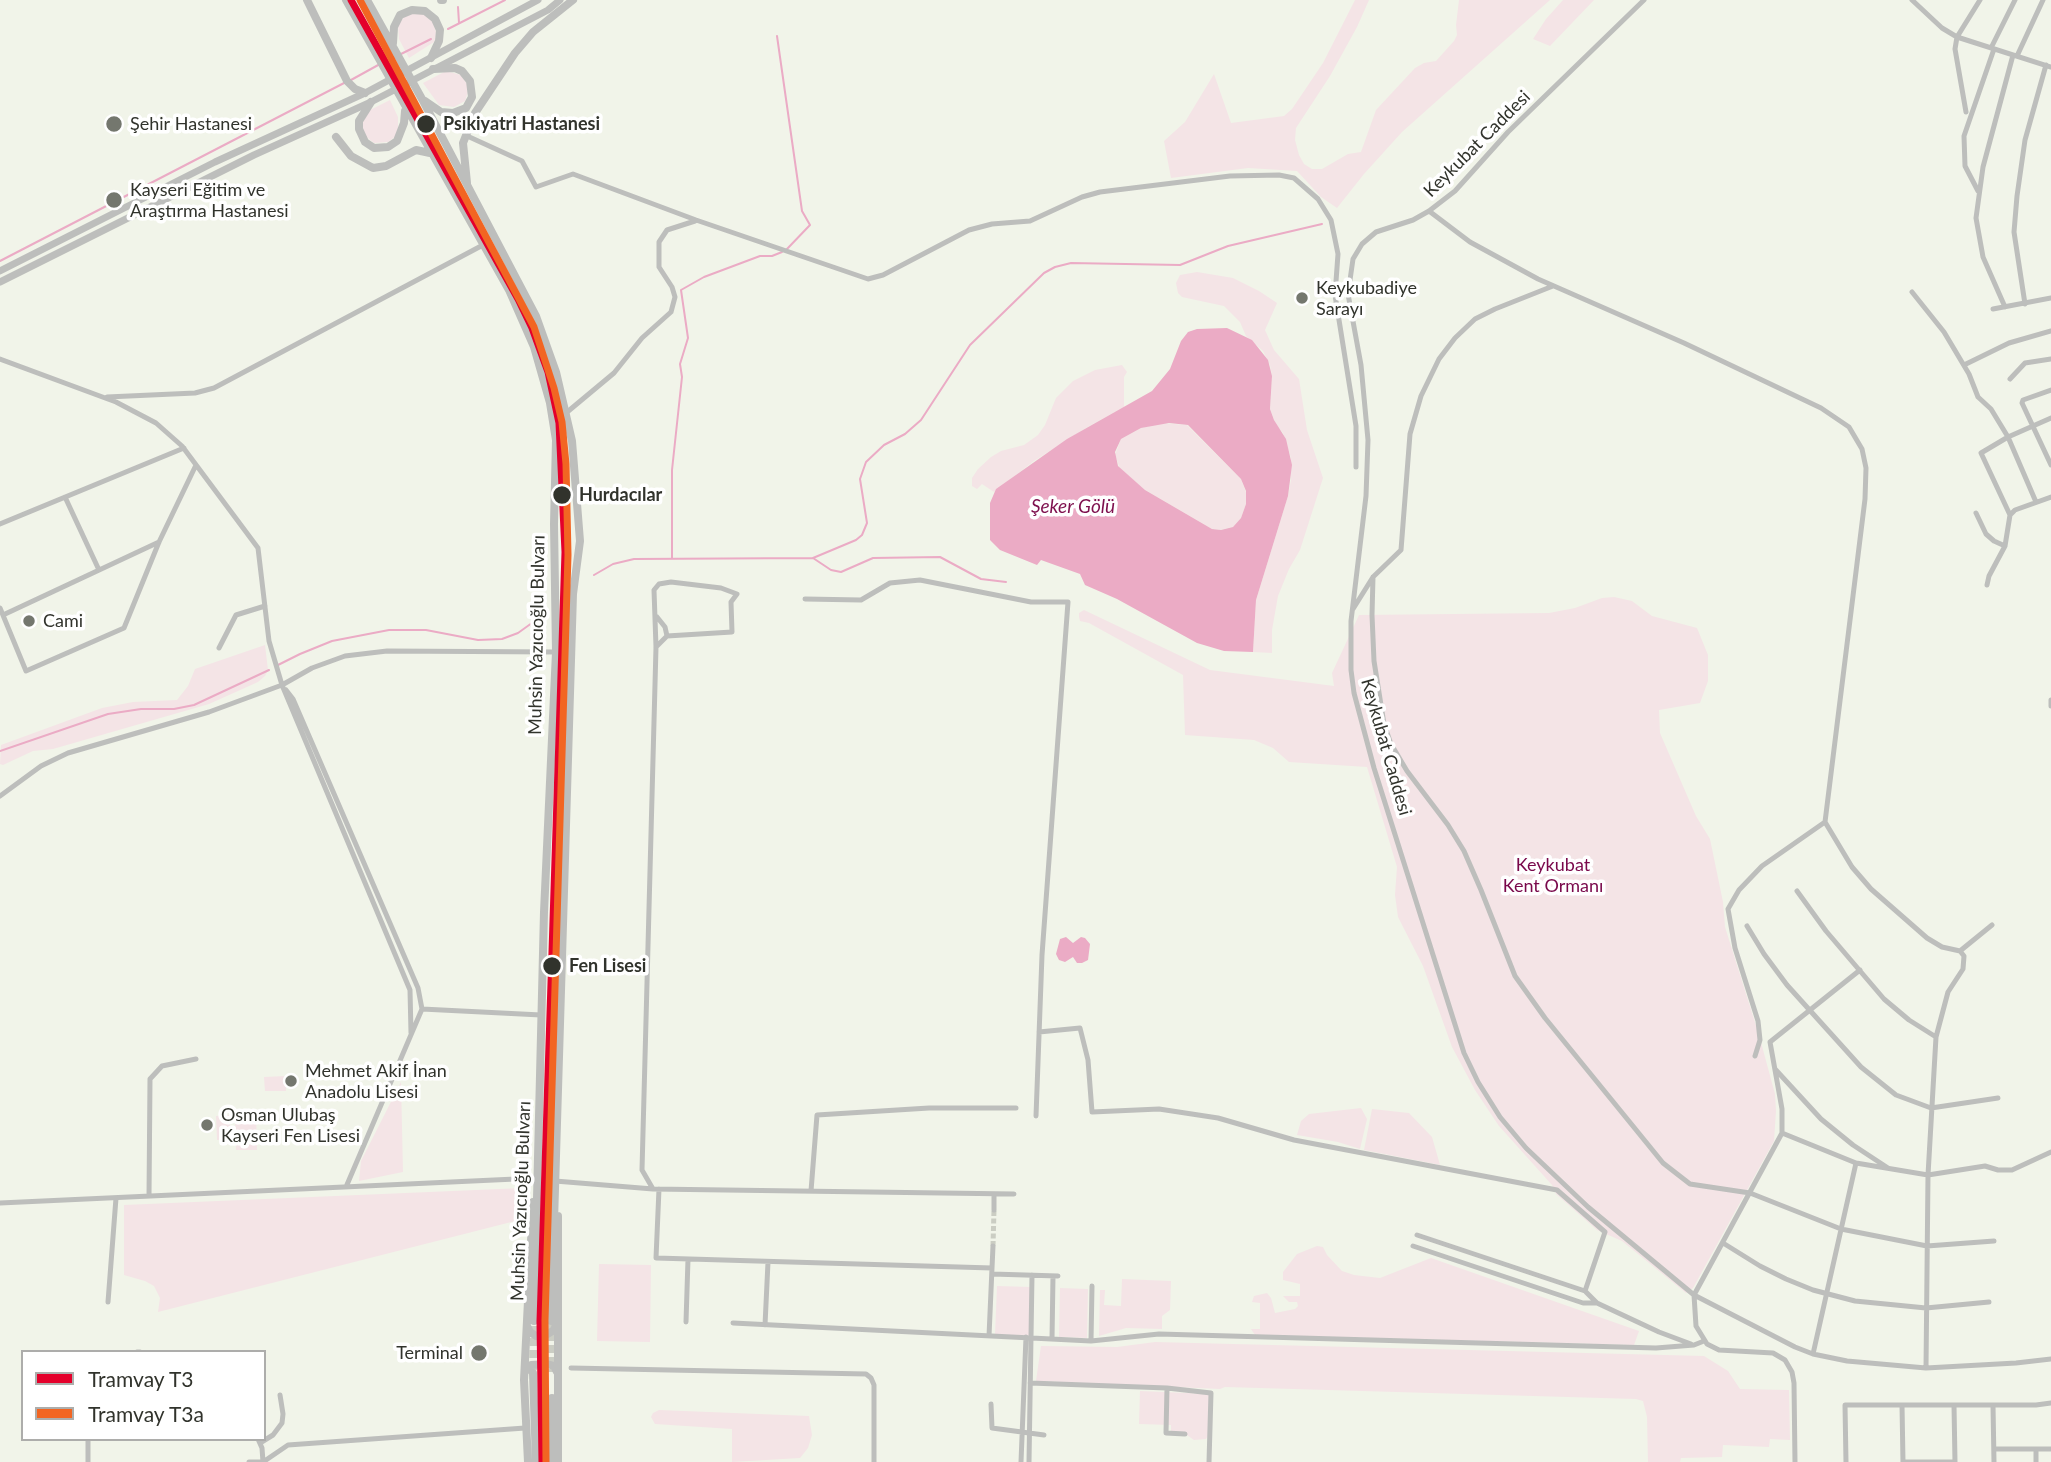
<!DOCTYPE html>
<meta charset="utf-8">
<style>
body{margin:0}
#map{position:relative;width:2051px;height:1462px;overflow:hidden;background:#f1f4e9;font-family:Lato,sans-serif}
canvas{display:block}
.legend{position:absolute;left:21px;top:1350px;width:245px;height:91px;box-sizing:border-box;background:#fff;border:2px solid #adadab;margin:0;padding:9px 12px;list-style:none;font-size:21px;color:#31332c}
.legend li{display:flex;align-items:center;gap:14px;height:35px}
.legend b{width:35px;border:2px solid #adadab}
</style>
<div id="map">
<canvas width="2051" height="1462"></canvas>
<ul class="legend">
<li><b style="height:9px;background:#e4002b"></b>Tramvay T3</li>
<li><b style="height:9px;background:#f26522"></b>Tramvay T3a</li>
</ul>
</div>
<script>
const ctx = document.querySelector('canvas').getContext('2d');
ctx.lineJoin = 'round';
function paint(path, color) { ctx.fillStyle = color; ctx.fill(path, 'evenodd'); }
const poly = rows => new Path2D(rows.map(r => 'M' + r).join(''));
function strokePath(path, color, width, dash) { ctx.strokeStyle = color; ctx.lineWidth = width; ctx.lineCap = dash ? 'butt' : 'round'; ctx.setLineDash(dash || []); ctx.stroke(path); }
function write(font, color, halo, rows, align = 'center') {
  ctx.font = font + ' Lato,sans-serif'; ctx.lineWidth = 7; ctx.setLineDash([]); ctx.textBaseline = 'middle'; ctx.strokeStyle = halo; ctx.fillStyle = color; for (const [text, x, y, turn = 0] of rows) {
    ctx.save(); ctx.translate(x, y); ctx.rotate((+turn || 0) * Math.PI / 180); ctx.textAlign = isNaN(turn) ? turn : align; if (halo) ctx.strokeText(text, 0, 0); ctx.fillText(text, 0, 0); ctx.restore();
  }
}
const green = poly([
 [1355,0,1369,0,1357,27,1330,76,1296,128,1295,140,1299,155,1304,164,1312,169,1322,169,1348,154,1361,152,1376,110,1415,68,1424,63,1436,61,1454,41,1457,35,1456,25,1459,0,1550,0,1402,132,1364,174,1337,208,1321,197,1297,171,1248,168,1171,178,1164,141,1185,122,1214,74,1231,123,1284,116,1292,109,1323,63],
 [1563,0,1594,0,1550,46,1533,39,1546,19],
 [422,12,433,22,436,32,435,39,434,42,409,58,399,39,398,25,406,14],
 [446,71,461,75,467,84,468,92,465,101,454,107,439,105,423,83],
 [390,100,398,117,398,129,395,137,388,142,374,143,364,135,361,125,370,110],
 [1197,272,1233,278,1259,291,1277,303,1265,330,1274,350,1299,379,1307,430,1323,478,1300,550,1289,569,1278,596,1272,630,1272,653,1253,652,1256,600,1288,496,1291,480,1291,458,1283,433,1276,425,1270,409,1272,376,1270,365,1263,351,1246,336,1240,322,1224,306,1182,297,1178,293,1176,283,1180,275],
 [1122,365,1127,372,1124,377,1124,407,1086,428,1034,461,994,492,982,484,977,489,972,486,972,478,978,469,991,457,1001,451,1024,445,1038,435,1045,425,1056,398,1073,381,1095,370],
 [1162,423,1187,425,1241,479,1247,495,1246,504,1241,518,1233,527,1221,530,1212,529,1145,490,1120,469,1115,455,1121,439,1141,428],
 [1614,597,1632,601,1652,616,1697,628,1708,655,1708,681,1700,703,1659,710,1660,733,1696,816,1710,839,1723,902,1725,927,1759,1035,1775,1094,1776,1111,1774,1141,1693,1288,1686,1293,1622,1241,1597,1230,1556,1194,1552,1185,1499,1126,1475,1090,1452,1047,1423,966,1398,917,1395,895,1397,867,1367,767,1289,762,1273,748,1254,740,1185,735,1183,675,1089,623,1080,621,1079,617,1079,613,1084,610,1210,670,1334,686,1332,673,1359,615,1549,613,1575,608,1602,598],
 [265,645,268,670,265,676,258,682,209,704,53,749,33,751,3,765,0,764,1,745,102,708,133,702,177,700,188,686,195,669],
 [286,1076,286,1091,265,1091,264,1077],
 [401,1082,403,1172,359,1181,361,1161],
 [1361,1108,1367,1119,1360,1149,1338,1142,1297,1135,1301,1121,1309,1114],
 [1372,1109,1409,1113,1432,1137,1440,1165,1364,1150],
 [256,1114,257,1150,236,1150,235,1115],
 [230,1115,230,1139,217,1140,216,1116],
 [523,1188,528,1193,527,1218,158,1312,160,1298,154,1286,145,1281,124,1275,124,1205],
 [1317,1246,1323,1247,1327,1255,1342,1271,1354,1275,1380,1278,1431,1258,1639,1331,1634,1345,1255,1335,1251,1329,1260,1329,1260,1303,1252,1302,1254,1296,1267,1293,1271,1298,1275,1313,1295,1309,1298,1306,1297,1302,1289,1302,1283,1296,1300,1296,1300,1284,1283,1280,1283,1272,1297,1254],
 [599,1264,651,1265,650,1342,597,1341],
 [1122,1279,1171,1281,1170,1310,1162,1316,1162,1329,1126,1328,1099,1336,1100,1290,1105,1290,1104,1305,1121,1306],
 [997,1286,1031,1287,1029,1336,995,1335],
 [1060,1288,1088,1289,1087,1338,1059,1337],
 [1155,1342,1704,1356,1728,1371,1740,1389,1789,1390,1790,1440,1770,1439,1769,1447,1723,1445,1722,1457,1681,1458,1680,1462,1648,1462,1647,1417,1643,1401,1636,1399,1225,1387,1220,1389,1036,1381,1041,1346,1117,1347],
 [1140,1391,1211,1394,1209,1434,1206,1439,1194,1440,1184,1433,1171,1432,1171,1425,1139,1424],
 [659,1410,809,1416,812,1435,808,1448,800,1458,732,1462,732,1429,655,1424,651,1417,653,1413]
]);
const water = poly([
 [1227,328,1252,340,1268,360,1272,376,1270,409,1274,420,1286,439,1292,465,1288,496,1256,600,1253,652,1224,651,1197,643,1117,599,1085,585,1080,574,1041,560,1037,565,1000,550,990,540,990,503,996,489,1067,439,1152,391,1170,369,1181,341,1188,332,1197,329],
 [1169,423,1188,425,1241,479,1246,491,1246,504,1241,518,1233,527,1221,530,1212,529,1145,490,1118,466,1115,452,1121,439,1141,428],
 [1081,937,1085,938,1090,944,1088,960,1082,963,1077,963,1073,957,1065,962,1059,960,1056,954,1060,939,1066,937,1073,943]
]);
const stream = poly([
 [458,7,459,23],
 [448,29,505,0],
 [777,36,802,211,810,225,787,249],
 [401,54,431,39],
 [385,62,396,56],
 [351,80,380,64],
 [0,261,346,82],
 [813,558,856,540,862,535,867,523,860,479,866,462,884,445,905,434,921,420,970,345,1044,273,1055,267,1071,263,1180,265,1228,246,1322,224],
 [672,559,672,470,682,377,680,364,688,338,681,290,704,277,760,256,772,256,782,252],
 [594,575,613,564,634,559,813,558,831,570,841,572,873,558,940,557,981,579,1006,582],
 [278,665,300,654,332,641,389,630,426,630,478,640,502,639,518,633,543,615],
 [0,751,108,714,141,709,174,709,194,705,269,670]
]);
const minorTunnel = poly([
 [993,1246,994,1210]
]);
const highwayTunnel = poly([
 [551,1321,551,1372],
 [533,1370,534,1321]
]);
const minor = poly([
 [1644,0,1508,132,1455,191,1429,211,1413,220,1376,232,1362,244,1353,259,1348,294,1361,365,1368,440,1366,496,1351,621,1351,670,1354,693,1374,768,1464,1053,1478,1082,1500,1117,1526,1148,1588,1207,1694,1295,1696,1326,1707,1344,1719,1350,1773,1353,1785,1360,1792,1372,1794,1383,1795,1462],
 [1912,0,1942,28,1957,37,2051,67],
 [1991,48,2015,0],
 [2017,56,2043,0],
 [1966,112,1955,49,1957,37,1980,0],
 [465,135,522,161,536,187,573,174,696,220,868,279,883,275,969,230,992,224,1030,221,1082,197,1100,192,1230,176,1279,175,1294,178,1318,199,1331,220,1338,254,1335,295,1356,426,1356,467],
 [1978,191,1965,166,1964,136,1994,49],
 [1429,211,1470,242,1538,279,1684,343,1821,408,1849,427,1862,449,1866,468,1865,499,1825,822,1762,866,1739,890,1728,909,1735,948,1758,1021,1760,1040,1755,1056],
 [1912,292,1944,332,1969,374,1978,397,1991,409,2008,437,2036,502],
 [2025,304,2014,232,2017,196,2025,140,2046,65],
 [2005,307,1983,257,1976,218,1983,167,2013,55],
 [1993,309,2051,298],
 [0,359,116,402,156,423,182,446,258,548,269,641,282,685,410,990,411,1033],
 [1964,365,2009,343,2051,331],
 [2010,379,2025,363,2051,359],
 [2051,390,2023,400,2022,403,2051,465],
 [107,397,195,393,214,388,483,245],
 [566,413,614,373,642,338,671,312,675,297,672,287,659,267,659,242,667,230,695,221],
 [65,497,99,570],
 [1976,513,1986,534,1994,541,2005,546],
 [2010,515,1981,453,2008,437,2051,418],
 [0,524,184,448],
 [1373,577,1372,615,1374,661,1384,724,1391,744,1407,771,1448,825,1464,851,1481,890,1515,976,1545,1018,1663,1163,1690,1184,1750,1193,1841,1229,1927,1246,1994,1241],
 [1987,585,1989,576,2005,546,2010,515,2015,510,2051,497],
 [805,599,861,600,890,583,920,580,1031,602,1068,602,1042,955,1036,1116],
 [0,608,26,671,124,628,159,542,196,465],
 [1353,609,1373,577,1401,550,1410,434,1421,396,1439,359,1455,338,1475,319,1495,309,1553,286],
 [3,615,159,542],
 [657,617,665,627,667,636],
 [219,648,236,615,265,606],
 [286,690,293,699,418,988,422,1009,346,1187],
 [2051,700,2051,706],
 [0,796,41,766,68,753,209,712,282,685,312,668,345,656,387,651,556,652],
 [1825,822,1852,867,1871,889,1927,938,1942,947,1960,951,1964,956,1963,969,1948,992,1936,1037,1928,1175,1926,1368],
 [1797,891,1826,931,1884,999,1909,1020,1936,1037],
 [1747,926,1764,954,1787,985,1861,1067,1896,1095,1931,1108,1998,1098],
 [1960,951,1992,925],
 [1860,970,1770,1042,1782,1109,1782,1133,1694,1295,1795,1347,1813,1354,1847,1361,1926,1368,2016,1363,2051,1359],
 [422,1009,541,1015],
 [1039,1032,1080,1028,1088,1060,1092,1112,1159,1109,1218,1118,1294,1140,1557,1190,1605,1232,1585,1291],
 [1775,1069,1821,1119,1853,1145,1888,1168],
 [1782,1133,1856,1163,1928,1175,1985,1166,1998,1170,2012,1170,2051,1152],
 [555,1181,653,1189,1014,1194],
 [653,1189,642,1170,656,647,654,590,659,584,671,582,721,588,737,594,731,602,732,632,667,636,656,647],
 [659,1189,656,1258,992,1268,989,1336],
 [811,1191,817,1115,929,1108,1016,1108],
 [149,1196,150,1079,162,1066,196,1059],
 [0,1203,537,1178],
 [994,1210,994,1194],
 [1417,1235,1585,1291,1597,1303,1659,1332,1691,1344],
 [1723,1243,1760,1266,1786,1279,1813,1290,1855,1301,1926,1308,1989,1302],
 [1413,1246,1583,1303,1597,1303],
 [992,1268,993,1246],
 [992,1274,1058,1276],
 [108,1302,116,1198],
 [686,1322,688,1259],
 [733,1323,1091,1341,1159,1334,1656,1348,1694,1345,1704,1341],
 [765,1325,768,1262],
 [1052,1339,1053,1276],
 [1091,1341,1092,1286],
 [137,1352,140,1352],
 [1813,1354,1856,1163],
 [571,1368,866,1374,871,1378,874,1385,874,1462],
 [1030,1383,1167,1388,1211,1393,1209,1462],
 [1167,1388,1166,1433,1185,1434],
 [991,1404,992,1428,1044,1435],
 [1902,1405,1903,1462,1955,1462],
 [1954,1405,1955,1462],
 [1993,1405,1994,1462],
 [88,1439,88,1462],
 [258,1439,262,1448,263,1462],
 [260,1443,273,1435,282,1423,283,1414,280,1395],
 [1994,1449,2051,1449],
 [2036,1449,2036,1462],
 [249,1462,263,1462],
 [263,1462,288,1445,525,1428],
 [1021,1462,1026,1337],
 [1029,1462,1032,1275],
 [1846,1462,1845,1405,2036,1405,2051,1403]
]);
const major = poly([
 [0,271,215,162,365,93,538,0],
 [0,282,254,155,371,102,548,10,560,0]
]);
const highway = poly([
 [307,0,347,81,355,89,365,93],
 [346,0,509,290,534,347,550,403,556,440,554,524,556,652,544,912,534,1321],
 [367,0,422,99,536,316,556,372,572,441,580,541,573,594,551,1321],
 [441,0,443,0],
 [393,43,394,27,400,15,412,10,425,11,435,19,440,30,439,41,431,58],
 [425,101,441,112,453,113,466,108,472,97,470,81,462,71,455,68,433,69],
 [371,102,359,121,359,129,365,142,374,148,388,147,397,141,404,123,405,111],
 [336,137,351,156,373,168,386,166,416,150,430,153],
 [467,183,463,143,475,113,515,53,533,32,573,0],
 [527,1326,530,1332,536,1336,543,1337,554,1330,556,1325],
 [525,1372,531,1365,547,1364,554,1366,557,1372],
 [533,1373,536,1462],
 [552,1398,552,1462],
 [528,1462,524,1380,533,1202],
 [558,1462,558,1216]
]);
const tram1 = poly([
 [351,0,518,299,532,328,548,372,559,423,565,552,540,1321,542,1462]
]);
const tram2 = poly([
 [360,0,534,327,554,388,562,422,566,464,568,555,545,1320,546,1462]
]);
const markers = [
 [114,124,9,"#74776e"],
 [426,124,10,"#31332c"],
 [114,200,9,"#74776e"],
 [1302,298,7,"#74776e"],
 [562,495,10,"#31332c"],
 [29,621,7,"#74776e"],
 [552,966,10,"#31332c"],
 [291,1081,7,"#74776e"],
 [207,1125,7,"#74776e"],
 [479,1353,9,"#74776e"]
];
const poiNames = [
 ["Şehir Hastanesi",130,124],
 ["Kayseri Eğitim ve",130,190],
 ["Araştırma Hastanesi",130,211],
 ["Keykubadiye",1316,288],
 ["Sarayı",1316,309],
 ["Cami",43,621],
 ["Mehmet Akif İnan",305,1071],
 ["Anadolu Lisesi",305,1092],
 ["Osman Ulubaş",221,1115],
 ["Kayseri Fen Lisesi",221,1136],
 ["Terminal",463,1353,"right"]
];
const stopNames = [
 ["Psikiyatri Hastanesi",443,124],
 ["Hurdacılar",579,495],
 ["Fen Lisesi",569,966]
];
const streetNames = [
 ["Keykubat Caddesi",1477,144,-45],
 ["Muhsin Yazıcıoğlu Bulvarı",537,635,-89],
 ["Keykubat Caddesi",1386,747,74],
 ["Muhsin Yazıcıoğlu Bulvarı",521,1201,-88]
];
const parkNames = [
 ["Keykubat",1553,865],
 ["Kent Ormanı",1553,886]
];
const waterNames = [
 ["Şeker Gölü",1073,507]
];
paint(green, '#f4e4e6');
paint(water, '#ebabc5');
strokePath(stream, '#ebabc5', 2);
strokePath(minorTunnel, '#cbcdc3', 5, [5, 2.5]);
strokePath(highwayTunnel, '#cbcdc3', 8, [8, 4]);
strokePath(minor, '#bdbebc', 5);
strokePath(major, '#bdbebc', 7);
strokePath(highway, '#bdbebc', 8);
strokePath(tram1, '#e4002b', 7);
strokePath(tram2, '#f26522', 7);
for (const [x, y, r, color] of markers) { const dot = new Path2D(); dot.arc(x, y, r, 0, 2 * Math.PI); ctx.fillStyle = color; ctx.fill(dot); strokePath(dot, '#fff', 2.5); }
write('18px', '#31332c', '#fff', poiNames, 'left');
write('bold 18px', '#31332c', '#fff', stopNames, 'left');
write('18px', '#31332c', '#fff', streetNames);
write('18px', '#79084b', '#fff', parkNames);
write('italic 19px', '#7e104e', '#fff', waterNames);
</script>
